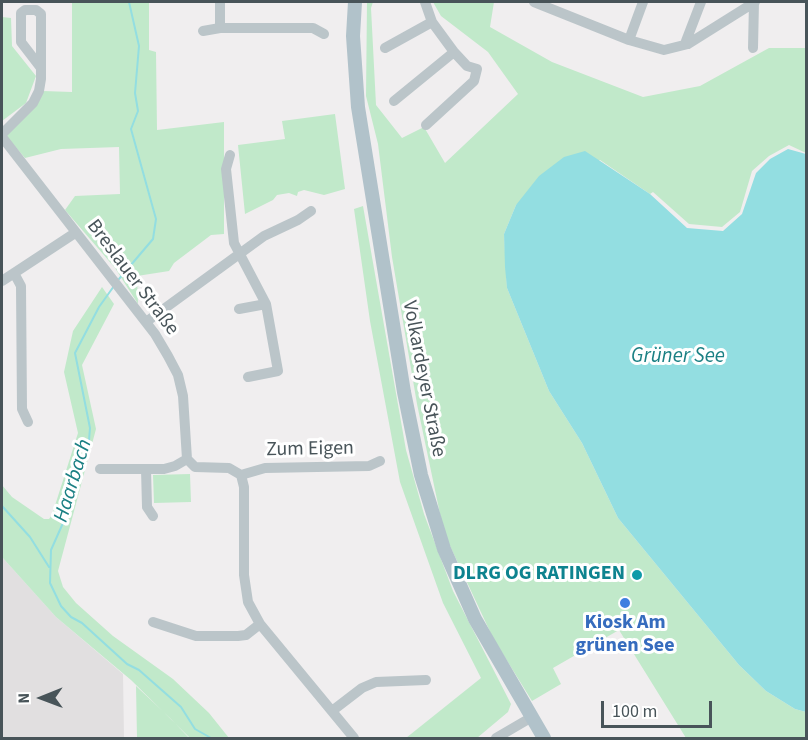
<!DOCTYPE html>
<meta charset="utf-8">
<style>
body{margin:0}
#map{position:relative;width:808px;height:740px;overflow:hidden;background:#f0eeef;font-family:"Source Sans 3",sans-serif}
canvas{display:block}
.frame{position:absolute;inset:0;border:3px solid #485459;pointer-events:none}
.north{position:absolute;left:12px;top:668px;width:60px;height:60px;-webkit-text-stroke:4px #fff;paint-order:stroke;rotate:269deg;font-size:16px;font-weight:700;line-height:24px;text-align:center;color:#485459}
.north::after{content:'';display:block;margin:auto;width:21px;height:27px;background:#485459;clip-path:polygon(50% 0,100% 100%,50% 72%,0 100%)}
.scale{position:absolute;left:601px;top:701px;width:111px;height:27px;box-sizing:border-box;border:3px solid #485459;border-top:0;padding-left:8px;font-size:18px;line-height:21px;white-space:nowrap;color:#485459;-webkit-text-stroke:4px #fff;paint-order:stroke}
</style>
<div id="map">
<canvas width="808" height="740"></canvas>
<div class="frame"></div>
<div class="north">N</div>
<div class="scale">100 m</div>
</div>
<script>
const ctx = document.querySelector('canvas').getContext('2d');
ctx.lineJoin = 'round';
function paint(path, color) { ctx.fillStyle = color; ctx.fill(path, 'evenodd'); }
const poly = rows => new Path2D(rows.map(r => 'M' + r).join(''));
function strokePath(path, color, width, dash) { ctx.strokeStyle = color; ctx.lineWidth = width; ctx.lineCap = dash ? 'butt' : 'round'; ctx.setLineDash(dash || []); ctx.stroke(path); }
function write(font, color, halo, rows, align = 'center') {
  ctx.font = font + ' "Source Sans 3",sans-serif'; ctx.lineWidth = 6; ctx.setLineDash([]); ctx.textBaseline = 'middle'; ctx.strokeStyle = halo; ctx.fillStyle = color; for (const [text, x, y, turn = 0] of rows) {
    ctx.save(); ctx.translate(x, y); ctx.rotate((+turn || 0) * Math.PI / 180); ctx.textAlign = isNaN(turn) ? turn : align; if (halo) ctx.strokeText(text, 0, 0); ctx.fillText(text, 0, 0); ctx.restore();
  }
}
const education = poly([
 [2,557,56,617,123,674,124,738,2,738]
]);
const green = poly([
 [72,2,149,2,149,50,156,52,157,130,224,122,224,234,211,235,174,263,169,271,137,276,138,304,115,268,65,210,75,196,120,194,119,147,61,149,25,158,6,136,43,91,72,92],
 [367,2,373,2,371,8,376,105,402,138,424,127,445,163,518,94,488,52,441,16,433,2,494,2,490,27,552,62,643,97,700,86,769,48,806,48,806,153,789,145,769,156,752,171,740,212,722,227,689,224,653,192,650,194,600,160,516,205,504,234,507,288,549,391,582,443,618,518,739,665,766,691,795,709,806,712,806,738,686,738,619,630,553,668,561,684,532,701,493,638,444,533,417,404,392,257,378,144,366,96],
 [2,17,11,18,12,46,36,76,26,103,2,121],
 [335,114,345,189,324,195,304,190,298,192,297,196,289,193,277,195,273,200,245,214,238,145,285,139,282,121],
 [363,206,406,450,424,514,453,591,511,704,508,712,477,738,406,738,481,678,443,603,400,482,370,321,354,209],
 [102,287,114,304,82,365,96,429,58,571,63,587,76,603,113,636,173,679,209,713,229,738,190,738,131,680,56,617,2,557,2,485,12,497,44,519,49,519,52,515,78,433,64,372,73,331],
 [190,474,191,502,154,503,153,475],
 [136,686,171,719,189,738,137,738]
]);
const water = poly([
 [788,149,806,154,806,712,795,709,766,691,739,665,618,518,582,443,549,391,507,288,505,267,504,234,516,205,539,176,564,157,585,151,650,194,687,228,723,231,742,214,756,173,770,159]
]);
const stream = poly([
 [119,279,153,239,156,219,131,129,138,111,135,93,139,46,129,2],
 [114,286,99,307,75,353,90,428,89,440,71,486,67,514,51,550,50,583,61,606,71,617,82,623,127,664,139,670,181,707,195,729,211,738],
 [2,506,30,537,49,567]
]);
const minor = poly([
 [220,2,220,28,313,28,324,34],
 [425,2,432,22,454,52,467,66,477,69,474,81,426,125],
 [534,2,629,40,664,50,688,44,755,2],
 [203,31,220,28],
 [629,40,643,2],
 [688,44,686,41,701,2],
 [385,48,432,22],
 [753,48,754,2],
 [394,101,454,52],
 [2,134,33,103,39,91,41,79,41,14,36,10,25,10,21,13,21,42,41,68],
 [2,137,155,334,168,356,178,375,183,396,187,459,195,467,229,468,241,475,244,487,244,575,248,602,260,624,354,738],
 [230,155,226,169,234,243,266,304,278,371,248,377],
 [14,273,21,286,22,409,28,422],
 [2,281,75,233],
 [239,309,266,304],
 [146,322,264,236,298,220,311,211],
 [100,469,164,469,175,466,187,459],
 [146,469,147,507,153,516],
 [241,475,265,468,369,466,380,461],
 [153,622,196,636,238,636,246,635,260,624],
 [332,711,362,688,376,682,426,680],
 [496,738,532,717]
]);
const major = poly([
 [355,2,353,36,358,107,404,392,421,475,444,549,475,619,544,738]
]);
const markers = [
 [637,575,6,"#0f9aa8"],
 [625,603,6,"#3f7fe0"]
];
const streetNames = [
 ["Breslauer Straße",132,278,53],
 ["Volkardeyer Straße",423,379,79],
 ["Zum Eigen",310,450,-1]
];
const cultureNames = [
 ["DLRG OG RATINGEN",625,575]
];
const shopNames = [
 ["Kiosk Am",625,624],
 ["grünen See",625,647]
];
const waterNames = [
 ["Grüner See",678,357],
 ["Haarbach",74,481,-73]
];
paint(education, '#e1dfe0');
paint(green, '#c1e9ca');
paint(water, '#93dee1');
strokePath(stream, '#93dee1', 2);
strokePath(minor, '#bbc5c9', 10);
strokePath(major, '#b1c2ca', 14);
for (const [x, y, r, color] of markers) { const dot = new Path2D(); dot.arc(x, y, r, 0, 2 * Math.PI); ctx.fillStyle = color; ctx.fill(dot); strokePath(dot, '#fff', 2); }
write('20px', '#485459', '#fff', streetNames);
write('bold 20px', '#0d838f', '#fff', cultureNames, 'right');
write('bold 20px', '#366cbe', '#fff', shopNames);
write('italic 21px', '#1b8084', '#fff', waterNames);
</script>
